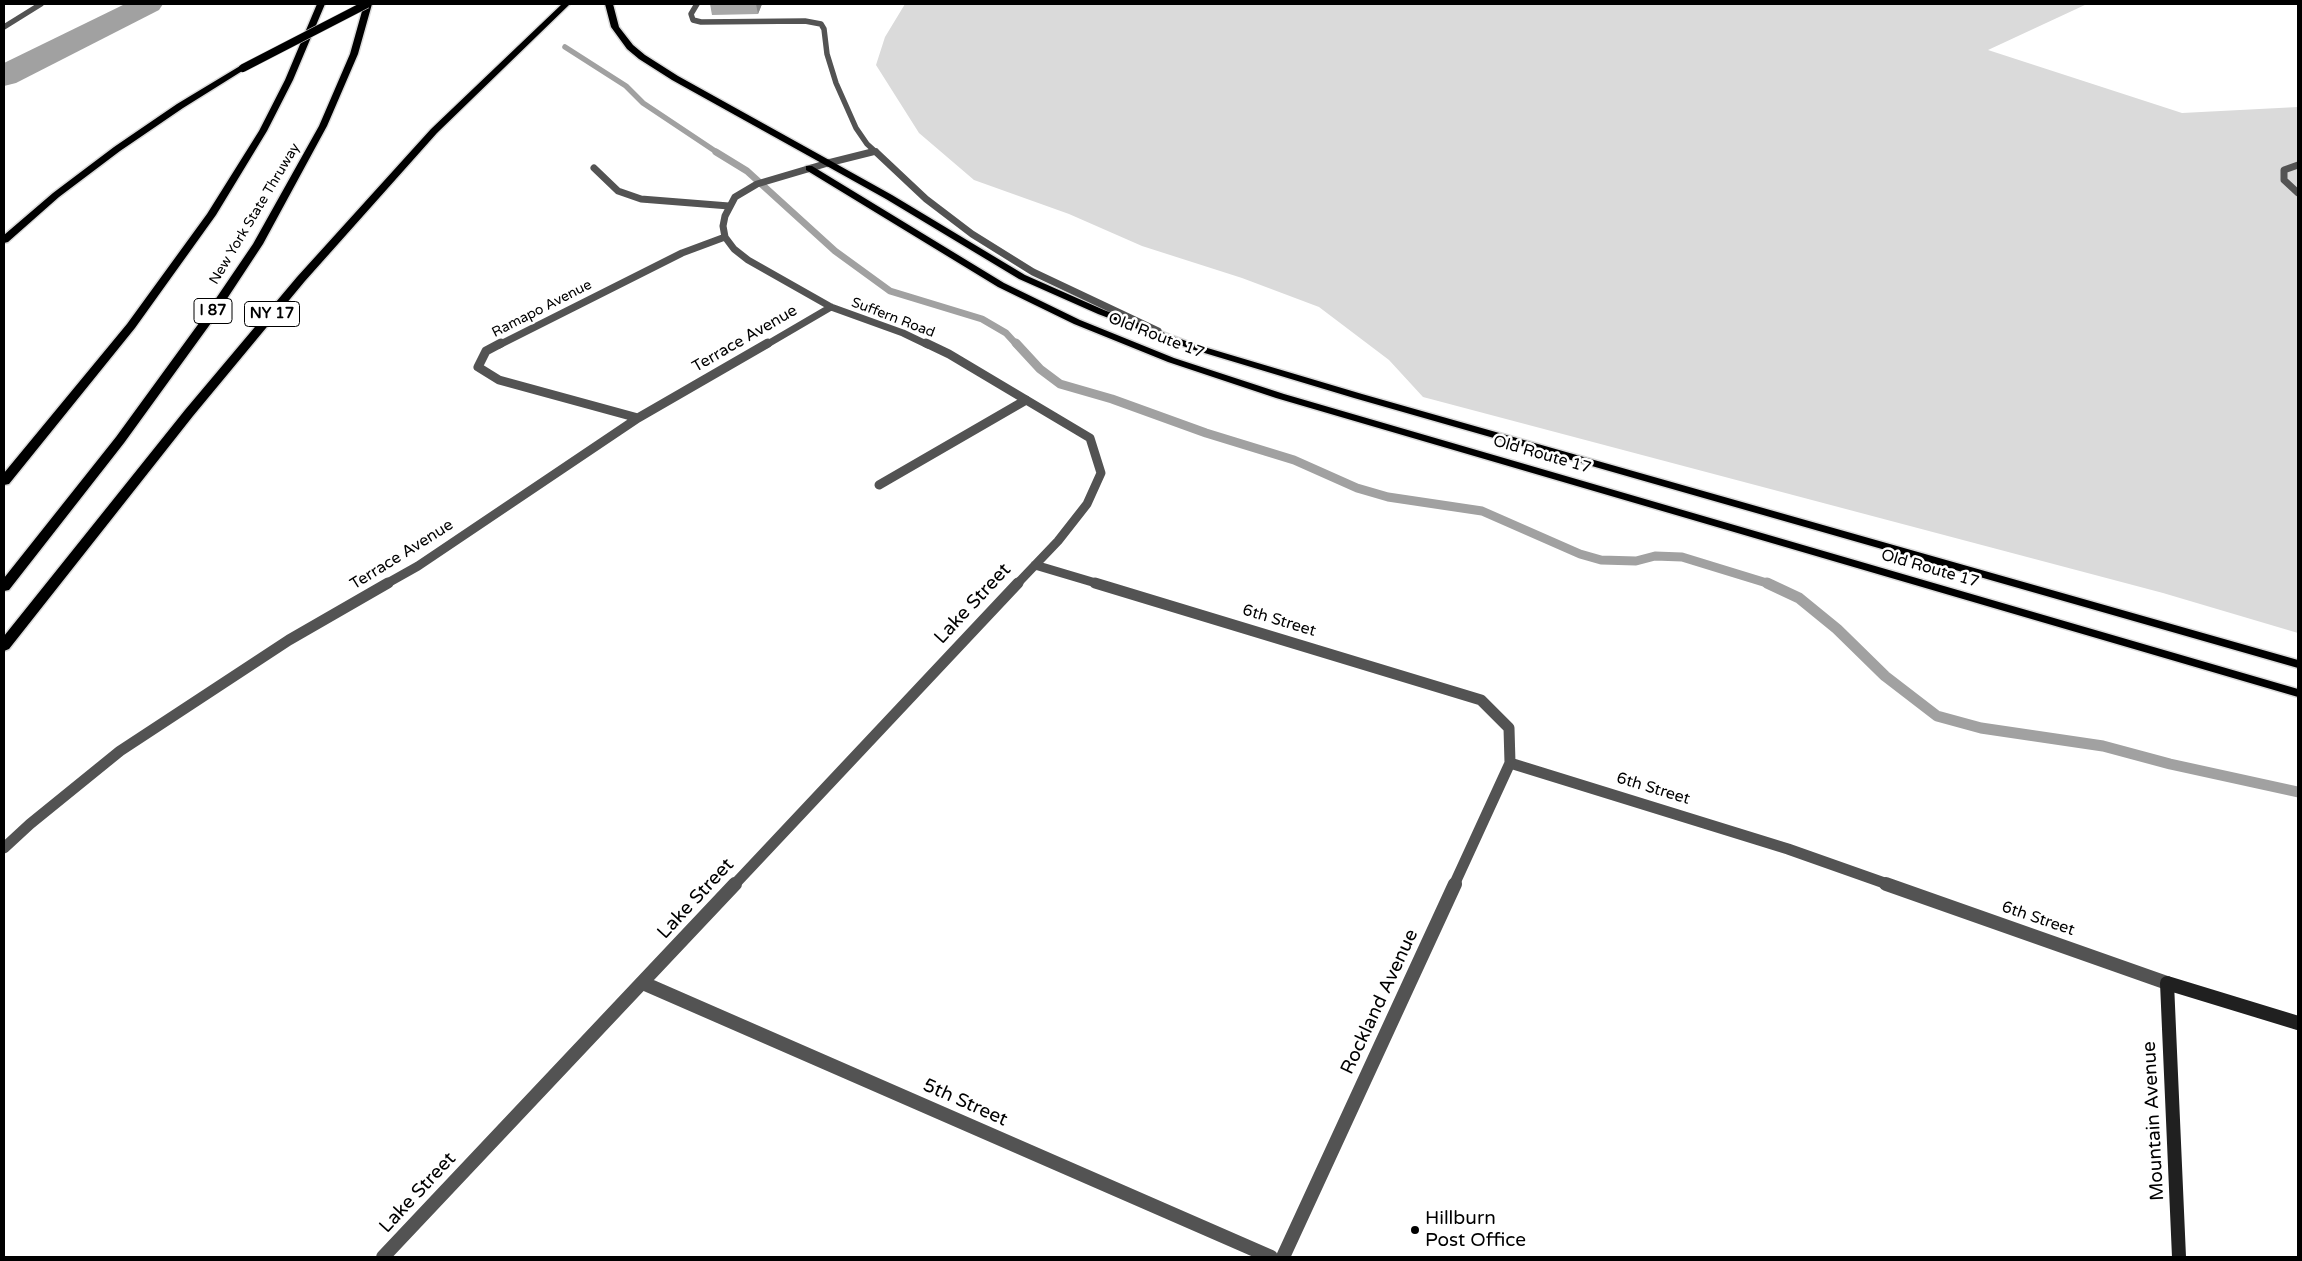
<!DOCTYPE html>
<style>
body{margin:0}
#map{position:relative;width:2302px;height:1261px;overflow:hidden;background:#fff;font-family:"Varela Round",sans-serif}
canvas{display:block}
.frame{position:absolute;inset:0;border:5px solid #000;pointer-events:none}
</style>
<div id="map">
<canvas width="2302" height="1261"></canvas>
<div class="frame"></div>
</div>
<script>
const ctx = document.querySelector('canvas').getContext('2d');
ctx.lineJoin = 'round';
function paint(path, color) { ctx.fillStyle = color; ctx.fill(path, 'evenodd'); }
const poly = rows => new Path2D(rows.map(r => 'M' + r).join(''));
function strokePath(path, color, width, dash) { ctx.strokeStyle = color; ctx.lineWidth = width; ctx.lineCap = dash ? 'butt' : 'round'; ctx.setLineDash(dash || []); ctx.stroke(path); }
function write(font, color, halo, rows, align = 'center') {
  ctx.font = font + ' "Varela Round",sans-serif'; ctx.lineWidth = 5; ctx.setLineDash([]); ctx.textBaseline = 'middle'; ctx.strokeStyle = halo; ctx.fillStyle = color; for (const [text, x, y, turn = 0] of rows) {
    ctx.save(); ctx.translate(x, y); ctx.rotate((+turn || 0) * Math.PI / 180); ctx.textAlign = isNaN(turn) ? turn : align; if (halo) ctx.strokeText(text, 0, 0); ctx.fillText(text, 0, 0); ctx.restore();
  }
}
const green = poly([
 [905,4,2087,4,1988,50,2182,113,2298,107,2298,633,2163,593,1423,397,1389,360,1319,307,1242,278,1142,246,1069,214,974,180,919,133,876,65,885,37]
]);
const streamFar3 = poly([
 [565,47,626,86,643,103,718,153]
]);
const streamFar2 = poly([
 [716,152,747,171,835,251,890,291,982,319,1006,333,1017,345]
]);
const streamFar1 = poly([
 [1016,343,1040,369,1060,384,1112,399,1206,433,1294,460,1357,488,1388,497,1482,511,1580,554,1601,560,1636,561,1655,556,1682,557,1770,584]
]);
const stream = poly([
 [1767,583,1799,598,1837,629,1885,676,1937,716,1981,728,2103,746,2170,764,2298,792]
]);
const river = poly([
 [125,4,163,4,159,10,16,83,4,86,4,63,125,4]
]);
const laneFar2 = poly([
 [697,4,691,14,693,20,701,22,805,21,821,24,824,29,827,54,836,83,856,128,867,144,877,153],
 [4,27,41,4],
 [867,153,876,151]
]);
const laneFar1 = poly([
 [876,152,926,199,972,234,1033,272,1158,331],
 [828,163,872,152],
 [594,168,618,191,641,199,729,206]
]);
const lane = poly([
 [879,485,1026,400]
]);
const streetFar3 = poly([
 [828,163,757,184,735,197,725,216,723,226,725,237,734,249,748,260,831,307,903,333,928,345],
 [2298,165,2284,170,2284,180,2298,193],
 [499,345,682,253,725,237],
 [766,345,831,307]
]);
const streetFar2 = poly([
 [501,343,486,351,478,367,499,380,638,418],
 [926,343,949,354,1090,438,1101,473,1087,504,1058,541,1017,584],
 [1035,565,1099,584],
 [386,584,418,566,638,418,768,343]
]);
const streetFar1 = poly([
 [1095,583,1481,700,1509,728,1510,763,1788,849,1890,885],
 [4,848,30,824,120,751,289,640,388,583],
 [734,885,1018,583],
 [1454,885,1510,763]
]);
const street = poly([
 [1886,884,2167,983],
 [643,983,1271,1257],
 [383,1257,735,884],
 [1283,1257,1455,884]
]);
const secondary = poly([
 [2179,1257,2167,983,2298,1023]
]);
const primary = poly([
 [825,161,831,161,892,195,1025,275,1104,310,1194,344,1362,394,2298,660,2298,668,1354,398,1188,348,1098,314,1019,279,886,199,825,165,825,161],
 [806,166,812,166,1004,283,1080,320,1174,358,1284,394,2298,689,2298,697,1276,398,1168,362,1074,324,998,287,806,170,806,166]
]);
const highway = poly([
 [317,4,325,4,293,80,267,131,216,215,135,328,9,484,4,485,4,473,127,324,207,214,259,131,285,80,317,4],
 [364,4,372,4,358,54,327,126,263,244,211,323,124,443,9,590,4,591,4,578,116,437,202,319,253,244,319,126,350,54,364,4],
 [562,4,570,4,437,133,305,281,193,416,9,649,4,651,4,636,185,410,297,277,431,129,562,4],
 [605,4,613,4,619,27,633,45,645,55,678,76,831,161,831,165,825,165,672,80,639,59,627,49,611,27,605,4],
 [240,66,247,68,183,108,120,151,59,197,8,242,4,243,4,235,53,193,114,147,177,104,240,66]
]);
const highwayBridge = poly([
 [243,68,367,4]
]);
const wall = poly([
 [710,4,762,4,758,14,712,15]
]);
const shadedWall = poly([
 [756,4,762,4,758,14]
]);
const markers = [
 [1415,1230,5,"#000"]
];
const farStreetnames = [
 ["New York State Thruway",255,214,-59],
 ["Ramapo Avenue",542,309,-27],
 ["Suffern Road",893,318,21]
];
const shields = [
 [213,311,38],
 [272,314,55]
];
const shieldNames = [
 ["I 87",213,311],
 ["NY 17",272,314]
];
const streetNames = [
 ["Old Route 17",1156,336,21],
 ["Terrace Avenue",745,339,-30],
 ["Old Route 17",1542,455,16],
 ["Terrace Avenue",402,555,-32],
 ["Old Route 17",1930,569,16],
 ["6th Street",1279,621,17],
 ["6th Street",1653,789,17],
 ["6th Street",2038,919,19]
];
const nearStreetnames = [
 ["Lake Street",973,604,-47],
 ["Lake Street",696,899,-47],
 ["Rockland Avenue",1380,1002,-65],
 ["5th Street",965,1103,24],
 ["Mountain Avenue",2154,1121,-93],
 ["Lake Street",418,1193,-47]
];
const nearPoinames = [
 ["Hillburn",1425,1219],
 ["Post Office",1425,1241]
];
paint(green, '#dadada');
strokePath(streamFar3, '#a1a1a1', 5.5);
strokePath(streamFar2, '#a1a1a1', 7);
strokePath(streamFar1, '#a1a1a1', 9);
strokePath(stream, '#a1a1a1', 11);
paint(river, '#a1a1a1');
strokePath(primary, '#dbdbdb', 3);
strokePath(highway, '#dbdbdb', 3);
strokePath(laneFar2, '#535353', 5.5);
strokePath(laneFar1, '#535353', 7);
strokePath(lane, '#535353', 9);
strokePath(streetFar3, '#535353', 7);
strokePath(streetFar2, '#535353', 9);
strokePath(streetFar1, '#535353', 11);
strokePath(street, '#535353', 14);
strokePath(secondary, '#202020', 14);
paint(primary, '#000');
paint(highway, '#000');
strokePath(highwayBridge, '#dbdbdb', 9, []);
strokePath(highwayBridge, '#000', 8);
paint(wall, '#a8a8a8');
paint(shadedWall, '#888');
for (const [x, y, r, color] of markers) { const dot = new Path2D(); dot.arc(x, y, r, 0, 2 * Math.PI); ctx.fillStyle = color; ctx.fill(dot); strokePath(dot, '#fff', 2); }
write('14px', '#000', '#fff', farStreetnames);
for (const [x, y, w] of shields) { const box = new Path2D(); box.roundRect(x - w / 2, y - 12.5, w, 25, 4); ctx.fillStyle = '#fff'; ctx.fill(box); strokePath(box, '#000', 1); }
write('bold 15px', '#000', null, shieldNames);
write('16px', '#000', '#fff', streetNames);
write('19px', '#000', '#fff', nearStreetnames);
write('19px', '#000', '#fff', nearPoinames, 'left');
</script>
